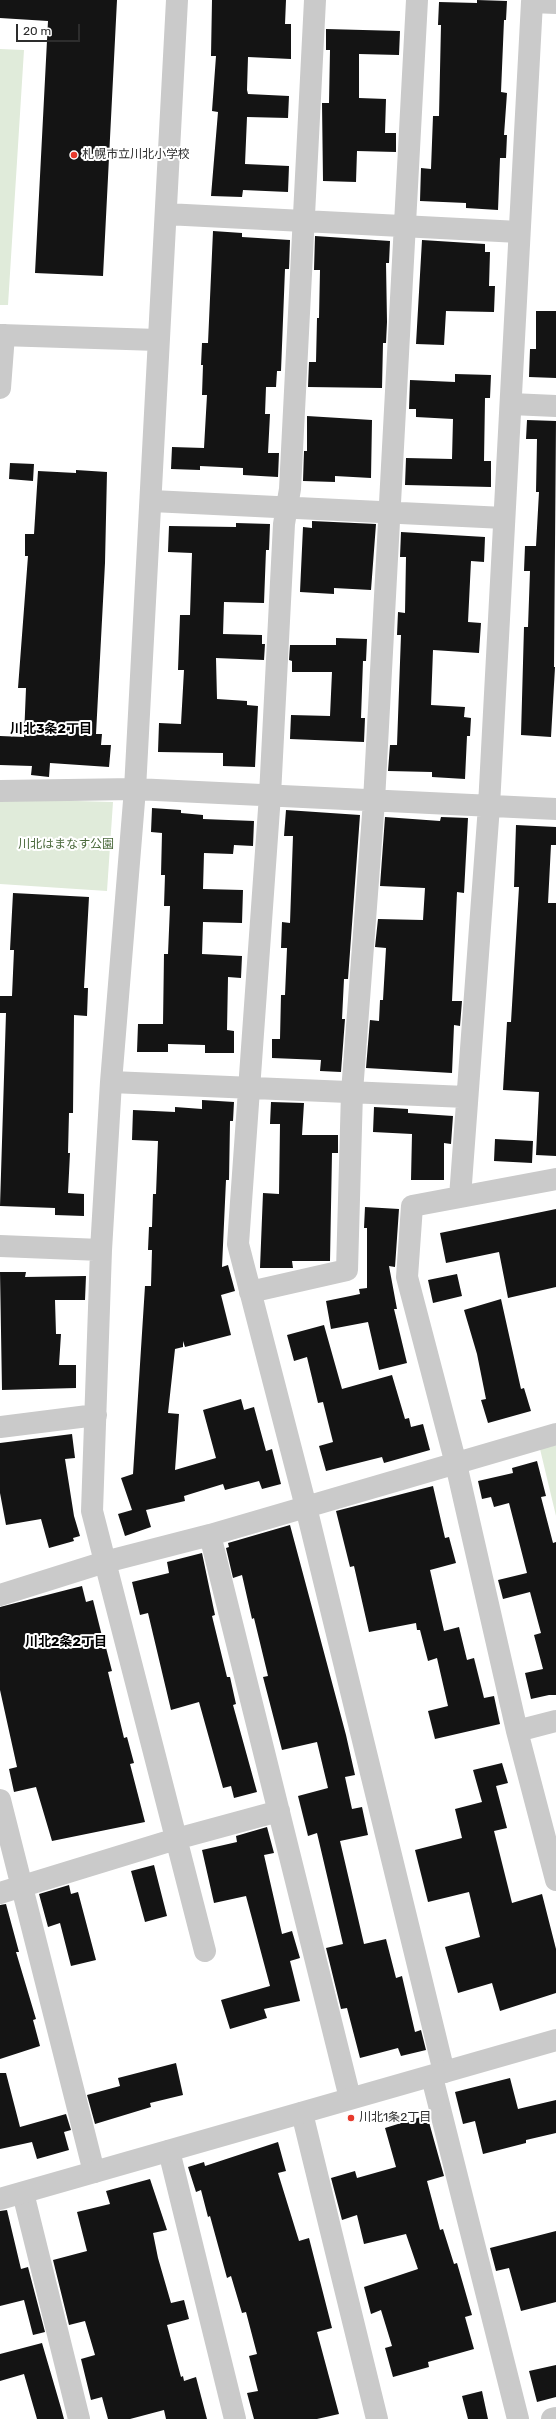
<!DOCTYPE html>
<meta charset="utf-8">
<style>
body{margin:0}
#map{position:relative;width:556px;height:2419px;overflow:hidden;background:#fff;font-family:Rubik,sans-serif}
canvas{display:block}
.scale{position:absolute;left:16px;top:24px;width:64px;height:18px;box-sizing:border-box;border:2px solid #2d2d2d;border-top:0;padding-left:5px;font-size:12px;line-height:14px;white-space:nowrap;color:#2d2d2d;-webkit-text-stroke:3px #fff;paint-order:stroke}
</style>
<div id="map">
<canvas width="556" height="2419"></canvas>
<div class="scale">20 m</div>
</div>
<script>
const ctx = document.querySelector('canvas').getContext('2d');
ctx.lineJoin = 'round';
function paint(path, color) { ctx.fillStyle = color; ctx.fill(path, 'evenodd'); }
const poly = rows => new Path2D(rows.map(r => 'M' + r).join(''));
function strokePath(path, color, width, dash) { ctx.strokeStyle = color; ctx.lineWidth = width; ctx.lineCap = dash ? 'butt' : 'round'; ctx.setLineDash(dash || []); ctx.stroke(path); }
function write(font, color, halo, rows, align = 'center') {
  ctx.font = font + ' Rubik,"Noto Sans JP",sans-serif'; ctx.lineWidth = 4; ctx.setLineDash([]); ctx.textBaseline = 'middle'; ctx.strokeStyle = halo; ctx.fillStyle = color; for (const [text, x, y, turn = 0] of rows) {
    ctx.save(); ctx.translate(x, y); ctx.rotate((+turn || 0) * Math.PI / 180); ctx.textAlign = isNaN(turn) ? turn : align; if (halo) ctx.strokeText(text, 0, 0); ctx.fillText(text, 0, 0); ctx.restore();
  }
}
const green = poly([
 [0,49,24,50,8,305,0,305],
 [5,799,113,802,107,891,0,884,0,801],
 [556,1445,556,1516,540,1449]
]);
const building = poly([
 [0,0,117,0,103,276,35,273,48,21,0,18],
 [212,0,286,0,285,24,291,24,291,59,248,57,247,90,248,94,289,96,288,118,247,117,245,164,289,166,288,192,243,190,242,197,211,196,218,112,212,111,216,56,211,56],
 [477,0,507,1,506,20,504,20,501,92,507,93,504,135,507,135,506,158,500,158,498,210,466,208,466,203,420,201,421,168,431,169,433,116,439,116,441,25,438,25,439,2,477,3],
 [326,29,400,31,399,55,359,54,359,98,386,99,385,133,396,133,396,152,357,151,356,182,323,181,322,103,329,103,330,50,326,50],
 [213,231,242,233,242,237,290,240,289,269,285,269,281,371,277,371,276,387,266,387,265,414,270,414,268,453,279,453,278,477,243,475,243,468,200,466,200,470,171,469,172,447,204,448,207,395,202,395,203,365,201,365,202,343,208,343],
 [315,236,390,241,389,263,386,263,387,322,386,343,383,343,382,388,308,387,309,362,316,362,317,318,319,318,320,270,314,270],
 [422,240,485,244,485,252,490,252,489,286,495,286,494,312,446,311,444,345,416,344],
 [536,311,556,311,556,378,529,377,530,349,536,349],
 [455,374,491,375,490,398,485,398,484,461,491,461,491,487,405,485,406,458,452,459,453,419,416,417,416,409,409,409,410,380,455,382],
 [307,416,372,420,371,478,335,476,335,482,303,481,304,451,307,451],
 [527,420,556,421,554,667,555,667,551,737,521,735,524,627,528,627,530,571,524,571,525,546,536,546,539,492,536,492,537,439,526,439],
 [10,463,34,464,33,481,9,479],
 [76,470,107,472,105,563,96,734,102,734,101,745,111,745,109,767,50,763,49,777,31,775,32,766,0,765,0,736,24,737,26,688,18,688,28,556,25,556,25,534,34,534,38,471,76,473],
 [312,521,376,524,371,590,334,588,334,594,300,592,303,527,312,528],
 [236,523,270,524,269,550,266,550,264,603,224,602,223,634,262,635,262,644,265,644,264,660,216,658,217,699,247,701,247,705,258,706,255,767,223,766,223,753,158,752,159,723,181,724,184,670,178,670,180,615,190,615,192,553,168,552,169,526,236,527],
 [401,532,485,537,484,562,471,561,468,622,481,623,479,653,433,650,431,705,465,707,464,717,471,718,470,736,467,736,465,779,432,777,432,772,388,771,390,745,397,745,401,635,397,635,398,612,405,613,406,557,400,557],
 [336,638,367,639,366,661,363,661,361,718,365,718,364,742,290,739,291,715,330,716,332,672,292,672,292,661,289,660,290,645,336,645],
 [152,808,181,810,181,813,203,815,203,819,254,821,253,846,234,845,233,854,204,853,203,889,243,890,242,923,203,922,202,954,242,956,241,978,228,977,227,1030,234,1031,234,1053,205,1053,205,1045,168,1044,168,1052,137,1052,138,1024,163,1024,164,954,168,954,170,906,164,906,165,875,161,875,162,833,151,832],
 [286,810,360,815,348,979,344,979,342,1019,345,1019,341,1072,320,1071,321,1060,272,1058,272,1039,280,1039,281,995,285,995,287,948,281,948,282,922,290,923,293,836,284,836],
 [385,817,440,821,441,817,468,818,464,893,457,892,452,1001,462,1001,460,1026,454,1025,452,1073,366,1068,370,1020,379,1021,380,1000,383,1000,386,948,375,947,378,919,423,920,425,888,380,886],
 [516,825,556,827,556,845,551,845,548,903,556,903,556,1156,536,1155,539,1092,503,1090,507,1022,511,1022,519,887,514,887],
 [13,893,89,897,84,988,88,988,87,1016,74,1015,73,1113,69,1113,68,1153,70,1153,68,1193,84,1194,84,1216,55,1215,55,1208,0,1206,6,1013,0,1013,0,996,12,996,14,950,10,950],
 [202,1100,234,1102,233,1121,230,1121,229,1180,226,1180,222,1267,228,1265,235,1291,221,1295,231,1335,185,1347,183,1341,183,1347,175,1349,168,1413,179,1414,175,1470,216,1458,203,1410,241,1399,244,1410,254,1407,266,1451,272,1449,281,1484,262,1489,259,1481,225,1490,223,1484,184,1496,185,1501,146,1510,151,1527,125,1536,118,1514,132,1510,121,1478,133,1474,145,1286,151,1286,152,1250,148,1250,149,1227,152,1227,153,1194,156,1194,158,1141,132,1140,133,1110,175,1112,175,1107,202,1109],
 [271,1102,304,1103,302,1135,338,1135,338,1153,332,1153,330,1261,292,1261,293,1268,260,1268,263,1193,279,1194,280,1124,270,1124],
 [374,1107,408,1109,408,1113,453,1116,451,1144,444,1143,444,1180,411,1180,412,1134,373,1132],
 [495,1139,533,1141,532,1163,494,1161],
 [365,1207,399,1209,395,1267,389,1266,397,1309,394,1309,407,1363,379,1370,368,1322,331,1329,326,1301,360,1294,359,1289,367,1288,367,1228,364,1228],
 [556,1209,556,1287,508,1298,499,1252,446,1263,440,1233],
 [0,1272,26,1272,25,1277,86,1276,85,1300,55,1300,56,1334,61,1334,59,1365,76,1365,76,1388,2,1390],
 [457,1274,462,1296,433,1303,428,1280],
 [501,1299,521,1389,524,1388,531,1411,488,1423,481,1400,486,1399,477,1354,464,1310],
 [324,1325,342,1389,392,1375,405,1419,409,1418,411,1427,423,1424,430,1450,384,1463,382,1457,326,1471,319,1446,333,1442,323,1402,318,1403,307,1357,294,1361,287,1335],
 [72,1434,75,1458,65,1459,74,1516,80,1536,73,1538,74,1541,49,1548,41,1519,6,1525,0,1493,0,1443],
 [537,1461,546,1496,541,1497,553,1543,556,1542,556,1695,549,1695,531,1699,525,1673,543,1669,534,1635,541,1633,530,1592,503,1599,498,1580,527,1573,509,1503,494,1507,491,1497,482,1499,478,1481,513,1473,512,1468],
 [433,1486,445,1538,449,1537,456,1563,430,1570,444,1631,459,1627,467,1660,474,1658,484,1698,494,1696,500,1724,435,1739,428,1711,448,1706,437,1658,428,1661,420,1630,417,1630,416,1623,369,1632,354,1566,350,1567,336,1511],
 [290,1525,346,1735,355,1775,345,1777,352,1809,362,1807,368,1835,340,1841,364,1944,386,1939,396,1978,402,1976,415,2032,421,2030,426,2050,401,2056,398,2048,360,2058,347,2008,341,2009,326,1948,343,1944,317,1833,308,1836,298,1796,328,1788,317,1742,282,1750,263,1677,268,1676,254,1618,252,1619,242,1575,233,1578,226,1548,229,1547,228,1543],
 [202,1553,215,1615,212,1616,227,1677,230,1677,236,1704,233,1705,257,1792,234,1798,231,1786,223,1788,199,1702,171,1710,148,1613,140,1615,132,1582,169,1573,167,1562],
 [82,1586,86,1602,93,1600,103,1640,104,1640,112,1671,108,1672,124,1738,127,1737,134,1763,130,1764,145,1822,52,1841,36,1787,14,1792,9,1769,17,1767,0,1690,0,1607],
 [502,1763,508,1783,496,1786,507,1828,494,1831,512,1903,542,1894,556,1949,556,1993,500,2011,492,1983,458,1993,445,1947,480,1937,469,1892,428,1902,415,1850,462,1838,455,1809,482,1802,473,1770],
 [267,1827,274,1853,264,1855,282,1934,292,1931,300,1958,290,1961,300,2001,264,2009,267,2018,230,2029,221,2000,270,1986,246,1896,214,1903,202,1850,237,1842,236,1836],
 [154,1865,167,1916,145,1922,131,1871],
 [69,1885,71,1894,78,1892,96,1960,71,1966,60,1923,48,1927,39,1894],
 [6,1904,19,1952,16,1952,36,2019,33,2020,40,2046,0,2059,0,1905],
 [176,2063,183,2095,150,2103,151,2107,95,2124,87,2095,120,2086,118,2078],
 [0,2073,6,2073,20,2127,66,2114,71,2130,64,2132,69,2150,37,2159,32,2142,0,2149],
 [510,2078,518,2109,556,2100,556,2133,526,2140,526,2143,483,2154,475,2121,463,2124,455,2092],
 [427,2115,444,2176,427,2181,440,2230,443,2229,454,2264,457,2263,472,2315,465,2317,474,2349,428,2362,429,2367,393,2377,385,2348,392,2346,381,2310,371,2314,364,2287,418,2269,406,2234,364,2244,357,2215,342,2220,331,2178,355,2171,357,2178,396,2167,385,2128],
 [278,2142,286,2171,278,2173,299,2241,309,2238,332,2328,317,2332,339,2414,317,2419,254,2419,247,2393,258,2391,249,2356,257,2354,246,2312,242,2313,231,2276,227,2278,210,2216,208,2217,201,2190,196,2192,188,2167,204,2162,205,2166],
 [150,2179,167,2230,153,2233,158,2258,171,2303,184,2300,189,2319,167,2325,181,2377,183,2376,184,2381,196,2377,207,2419,166,2419,164,2410,130,2419,108,2419,102,2397,91,2400,81,2359,95,2355,85,2321,69,2325,53,2260,87,2251,77,2212,110,2204,106,2191],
 [7,2210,21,2269,28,2267,45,2332,33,2335,24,2300,0,2306,0,2211],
 [556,2231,556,2302,521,2311,509,2268,496,2271,490,2248],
 [42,2343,61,2408,64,2419,37,2419,24,2374,0,2381,0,2354],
 [556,2365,556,2397,537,2402,529,2371],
 [482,2391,488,2419,468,2419,462,2396]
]);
const minor = poly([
 [177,0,135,789,111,1082,101,1250,92,1511,205,1951],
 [315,0,290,489,284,524,270,795,238,1244,306,1507,444,2072],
 [166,214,519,232],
 [0,335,158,340],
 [0,388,4,335],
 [511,404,556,406],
 [152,501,504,518],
 [0,791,135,789,556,809],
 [111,1082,466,1097],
 [556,1179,412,1206,407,1277,456,1464,517,1731,556,1880],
 [460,1197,489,806,532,2,556,3],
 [0,1246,101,1250],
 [250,1292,347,1270,352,1092,374,801,417,0],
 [0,1427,96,1415],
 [210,1535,350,2098],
 [0,1595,105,1562,210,1535,556,1434],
 [517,1731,556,1721],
 [0,1800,94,2172],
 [0,1893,176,1839,279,1811],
 [432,2077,518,2419],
 [302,2113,377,2419],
 [169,2151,235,2419],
 [23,2193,79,2419],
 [552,2419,556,2418]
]);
const tertiary = poly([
 [0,2199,556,2040]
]);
const markers = [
 [74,155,4,"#e73a2c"],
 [351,2118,4,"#e73a2c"]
];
const poiNames = [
 ["札幌市立川北小学校",82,155],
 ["川北1条2丁目",359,2118]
];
const parkNames = [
 ["川北はまなす公園",66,845]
];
const neighbourhoodNames = [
 ["川北3条2丁目",51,729],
 ["川北2条2丁目",66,1642]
];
paint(green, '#e0ebda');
paint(building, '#141414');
strokePath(minor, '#cacaca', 22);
strokePath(tertiary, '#cacaca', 22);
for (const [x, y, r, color] of markers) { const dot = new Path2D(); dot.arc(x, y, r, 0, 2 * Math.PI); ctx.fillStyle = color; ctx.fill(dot); strokePath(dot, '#fff', 1.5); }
write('12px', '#2d2d2d', '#fff', poiNames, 'left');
write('12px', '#49683a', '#fff', parkNames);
write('bold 13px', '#000', '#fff', neighbourhoodNames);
</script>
